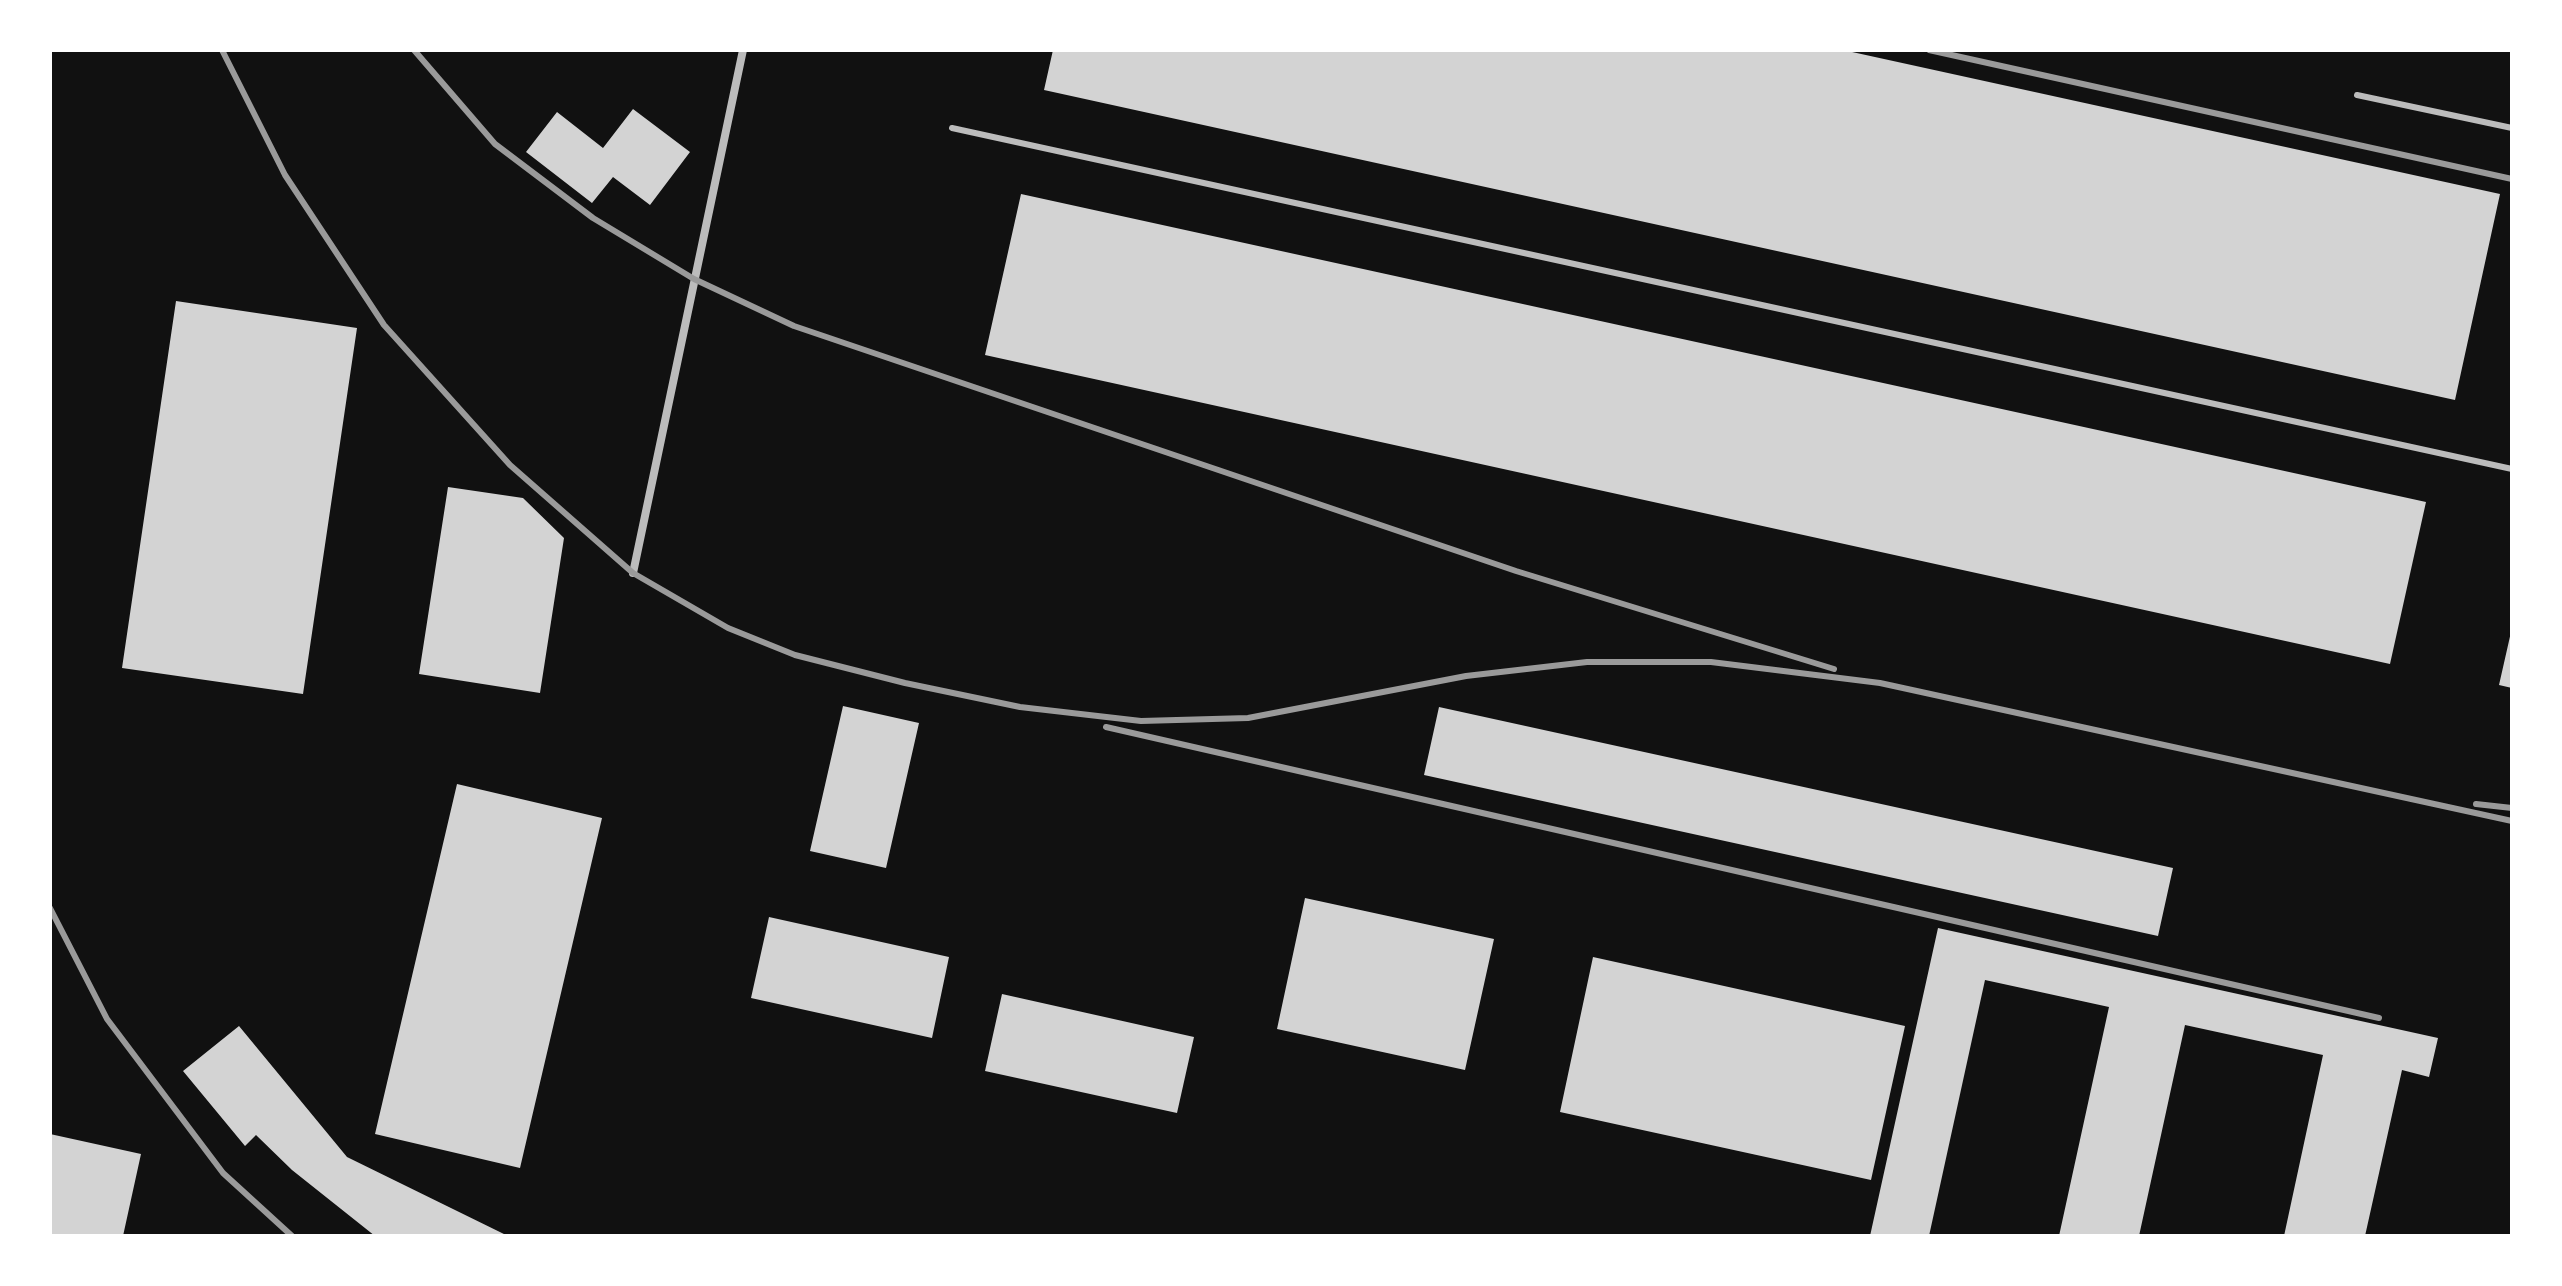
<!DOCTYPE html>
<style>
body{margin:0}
#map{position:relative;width:2562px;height:1286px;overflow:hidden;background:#111;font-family:"Golos Text",sans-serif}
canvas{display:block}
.frame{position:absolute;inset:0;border:52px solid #fff;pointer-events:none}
</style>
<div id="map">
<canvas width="2562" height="1286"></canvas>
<div class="frame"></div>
</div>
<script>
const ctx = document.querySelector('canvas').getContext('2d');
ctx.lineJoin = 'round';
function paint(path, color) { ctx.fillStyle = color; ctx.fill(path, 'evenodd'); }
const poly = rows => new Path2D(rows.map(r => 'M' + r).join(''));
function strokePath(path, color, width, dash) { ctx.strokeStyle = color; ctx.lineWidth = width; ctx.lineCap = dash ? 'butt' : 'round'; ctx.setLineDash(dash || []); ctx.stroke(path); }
const building = poly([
 [1053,50,1843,50,2500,194,2455,400,1044,90],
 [633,109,690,152,650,205,613,177,592,203,526,152,557,112,603,148],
 [1021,194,2426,502,2390,664,985,355],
 [176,301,357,328,303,694,122,668],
 [448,487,523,498,564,538,540,693,419,674],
 [2511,632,2512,632,2512,688,2499,685],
 [843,706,919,723,886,868,810,851],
 [1439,707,2173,868,2158,936,1424,775],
 [457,784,602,818,520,1168,375,1134],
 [1305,898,1494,939,1465,1070,1277,1029],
 [769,917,949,957,932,1038,751,998],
 [1938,928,2438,1038,2429,1077,2402,1070,2365,1236,2284,1236,2323,1055,2185,1025,2139,1236,2059,1236,2109,1007,1985,980,1929,1236,1870,1236],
 [1593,957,1905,1026,1871,1180,1560,1112],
 [1002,994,1194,1037,1177,1113,985,1071],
 [239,1026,347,1157,508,1236,375,1236,292,1170,256,1135,245,1146,183,1071],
 [50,1134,141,1154,123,1236,50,1236]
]);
const service = poly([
 [2357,95,2512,128],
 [952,128,2512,469]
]);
const minor = poly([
 [633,573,743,50]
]);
const rail = poly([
 [222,50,285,175,384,325,510,465,633,573,728,628,795,655,905,683,1020,707,1141,721,1248,718,1466,676,1587,662,1711,662,1880,683,2512,821],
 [414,50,495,144,593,218,694,279,794,326,1516,571,1834,669],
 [1929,50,2512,179],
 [1106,727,2379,1018],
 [2476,804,2512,808],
 [50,908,107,1019,223,1173,292,1236]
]);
paint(building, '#d3d3d3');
strokePath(service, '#bcbcbc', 6);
strokePath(minor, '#bcbcbc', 8);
strokePath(rail, '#9a9a9a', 6);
</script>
